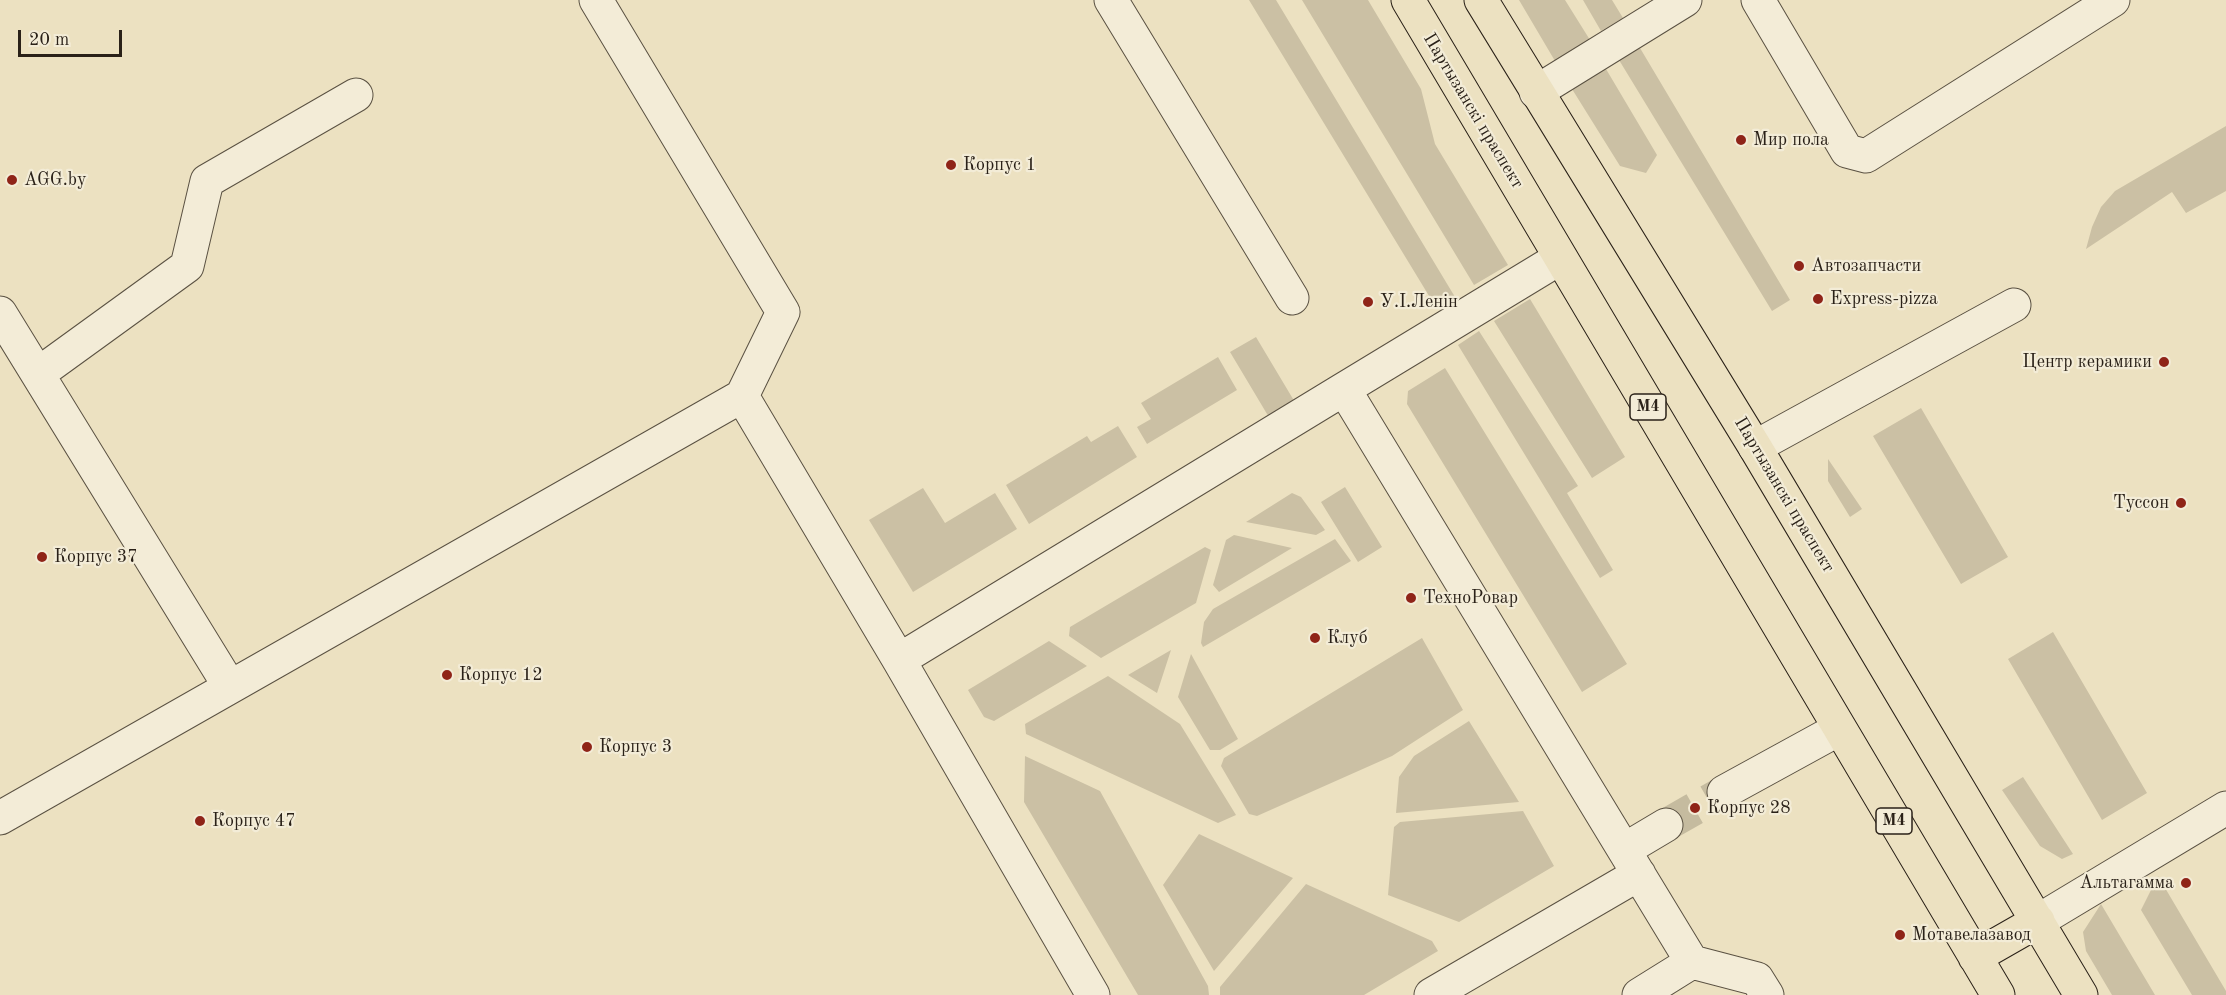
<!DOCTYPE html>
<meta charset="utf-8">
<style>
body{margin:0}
#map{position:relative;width:2226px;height:995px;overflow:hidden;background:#ece1c1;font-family:"Old Standard TT",serif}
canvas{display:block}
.scale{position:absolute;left:18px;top:30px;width:104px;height:27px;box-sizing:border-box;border:3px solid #2a2118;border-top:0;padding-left:8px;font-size:18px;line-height:21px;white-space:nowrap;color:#2a2118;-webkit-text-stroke:4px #f3ecd7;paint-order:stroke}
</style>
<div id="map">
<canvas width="2226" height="995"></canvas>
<div class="scale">20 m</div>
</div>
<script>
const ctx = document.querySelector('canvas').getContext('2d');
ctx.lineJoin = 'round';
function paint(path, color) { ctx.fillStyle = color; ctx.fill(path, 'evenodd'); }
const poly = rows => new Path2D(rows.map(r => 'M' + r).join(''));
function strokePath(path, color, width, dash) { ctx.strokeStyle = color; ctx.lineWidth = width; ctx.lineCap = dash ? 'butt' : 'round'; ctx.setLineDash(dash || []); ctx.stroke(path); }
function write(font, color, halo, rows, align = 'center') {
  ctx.font = font + ' "Old Standard TT",serif'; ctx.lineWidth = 4.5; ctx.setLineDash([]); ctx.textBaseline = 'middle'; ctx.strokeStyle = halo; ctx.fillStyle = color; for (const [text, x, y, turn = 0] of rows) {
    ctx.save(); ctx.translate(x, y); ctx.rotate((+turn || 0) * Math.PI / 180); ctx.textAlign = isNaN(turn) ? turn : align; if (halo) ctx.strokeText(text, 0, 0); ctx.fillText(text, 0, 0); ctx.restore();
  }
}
const green = poly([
 [1249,0,1276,0,1455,297,1437,309],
 [1302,0,1368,0,1421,89,1435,144,1508,265,1474,285],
 [1519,0,1565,0,1590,40,1555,61],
 [1583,0,1612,0,1623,18,1601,31],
 [1640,48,1790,300,1772,311,1619,60],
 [1606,69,1657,155,1646,173,1620,166,1572,89],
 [2226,126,2226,191,2186,213,2172,192,2086,249,2092,227,2101,207,2115,191],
 [1530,299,1625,457,1592,478,1494,321],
 [1479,331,1578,486,1567,493,1613,570,1600,578,1458,345],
 [1256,337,1296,404,1270,419,1230,352],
 [1218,357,1237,390,1147,444,1137,427,1151,419,1141,403],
 [1445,368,1627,664,1582,692,1407,404,1408,391],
 [1921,408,2008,557,1961,584,1873,436],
 [1118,426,1137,457,1029,524,1006,485,1087,436,1091,442],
 [1828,459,1862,509,1850,517,1828,481],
 [1345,487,1382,547,1358,562,1321,502],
 [923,488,945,523,995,493,1017,529,913,592,869,520],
 [1292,493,1301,497,1325,530,1316,535,1246,522],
 [1234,535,1292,548,1219,592,1213,585,1226,540],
 [1335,539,1351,561,1203,647,1201,643,1204,622,1213,609],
 [1205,547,1211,550,1196,603,1101,658,1069,636,1070,627],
 [2053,632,2147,793,2102,820,2008,659],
 [1422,638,1463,710,1392,756,1257,816,1249,814,1221,766,1224,758],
 [1049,641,1087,666,994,721,984,717,968,690],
 [1171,650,1157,693,1128,675],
 [1191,654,1238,739,1220,750,1210,750,1178,697],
 [1108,676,1180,724,1236,815,1218,823,1026,734,1025,724],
 [1469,721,1519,802,1396,813,1399,777,1414,756],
 [1025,756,1100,791,1208,986,1209,995,1138,995,1024,802],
 [2023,777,2073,854,2062,859,2040,846,2002,790],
 [1523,811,1554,866,1459,922,1388,895,1394,827,1400,822],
 [1199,834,1293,878,1214,971,1163,885],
 [2158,876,2226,991,2226,995,2192,995,2141,910],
 [1306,884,1432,941,1438,951,1364,995,1220,995,1220,987],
 [2101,904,2155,995,2112,995,2086,951,2083,932]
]);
const minorTunnel = poly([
 [1666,825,1724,792]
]);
const minor = poly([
 [596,0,783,312,742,396],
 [1111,0,1292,298],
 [1758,0,1847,151,1866,156,2113,0],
 [1536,92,1685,0],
 [1560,258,1344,389,1692,962,1757,979,1767,995],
 [0,313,230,687],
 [38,374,187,266,207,181,356,95],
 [1755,447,2014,305],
 [899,660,1344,389],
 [1724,792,1839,729],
 [0,818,742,396,899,660,1093,995],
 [1624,850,1666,825],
 [2038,921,2226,808],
 [1431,995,1639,874],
 [1639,995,1692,962]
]);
const major = poly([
 [1408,0,1998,995],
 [1481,0,1755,447,2081,995],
 [1975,957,2038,921]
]);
const markers = [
 [1741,140,6,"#8f2418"],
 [951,165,6,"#8f2418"],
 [12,180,6,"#8f2418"],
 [1799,266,6,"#8f2418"],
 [1818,299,6,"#8f2418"],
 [1368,302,6,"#8f2418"],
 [2164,362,6,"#8f2418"],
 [2181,503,6,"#8f2418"],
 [42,557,6,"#8f2418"],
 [1411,598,6,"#8f2418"],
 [1315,638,6,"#8f2418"],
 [447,675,6,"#8f2418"],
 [587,747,6,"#8f2418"],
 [1695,808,6,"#8f2418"],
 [200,821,6,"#8f2418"],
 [2186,883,6,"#8f2418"],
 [1900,935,6,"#8f2418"]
];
const shields = [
 [1648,407,36],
 [1894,821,36]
];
const shieldNames = [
 ["М4",1648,407],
 ["М4",1894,821]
];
const streetNames = [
 ["Партызанскі праспект",1473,111,59],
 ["Партызанскі праспект",1784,495,59]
];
const poiNames = [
 ["Мир пола",1753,140],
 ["Корпус 1",963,165],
 ["AGG.by",24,180],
 ["Автозапчасти",1811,266],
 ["Express-pizza",1830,299],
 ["У.І.Ленін",1380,302],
 ["Центр керамики",2152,362,"right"],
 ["Туссон",2169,503,"right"],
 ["Корпус 37",54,557],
 ["ТехноРовар",1423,598],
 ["Клуб",1327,638],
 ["Корпус 12",459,675],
 ["Корпус 3",599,747],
 ["Корпус 28",1707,808],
 ["Корпус 47",212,821],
 ["Альтагамма",2174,883,"right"],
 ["Мотавелазавод",1912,935]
];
paint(green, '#cbc0a4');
strokePath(minorTunnel, '#c5bb9f', 33, [33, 16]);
strokePath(minor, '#5a5142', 35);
strokePath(major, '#2a2118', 35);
strokePath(minor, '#f3ecd7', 33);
strokePath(major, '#ece1c1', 33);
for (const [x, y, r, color] of markers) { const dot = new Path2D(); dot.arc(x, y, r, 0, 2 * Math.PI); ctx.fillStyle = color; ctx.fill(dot); strokePath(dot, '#f3ecd7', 2); }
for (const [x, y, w] of shields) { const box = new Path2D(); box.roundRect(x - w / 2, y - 13, w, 26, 4.5); ctx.fillStyle = '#f3ecd7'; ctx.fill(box); strokePath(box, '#2a2118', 1.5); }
write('bold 16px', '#2a2118', null, shieldNames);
write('18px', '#2a2118', '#f3ecd7', streetNames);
write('18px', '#2a2118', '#f3ecd7', poiNames, 'left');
</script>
